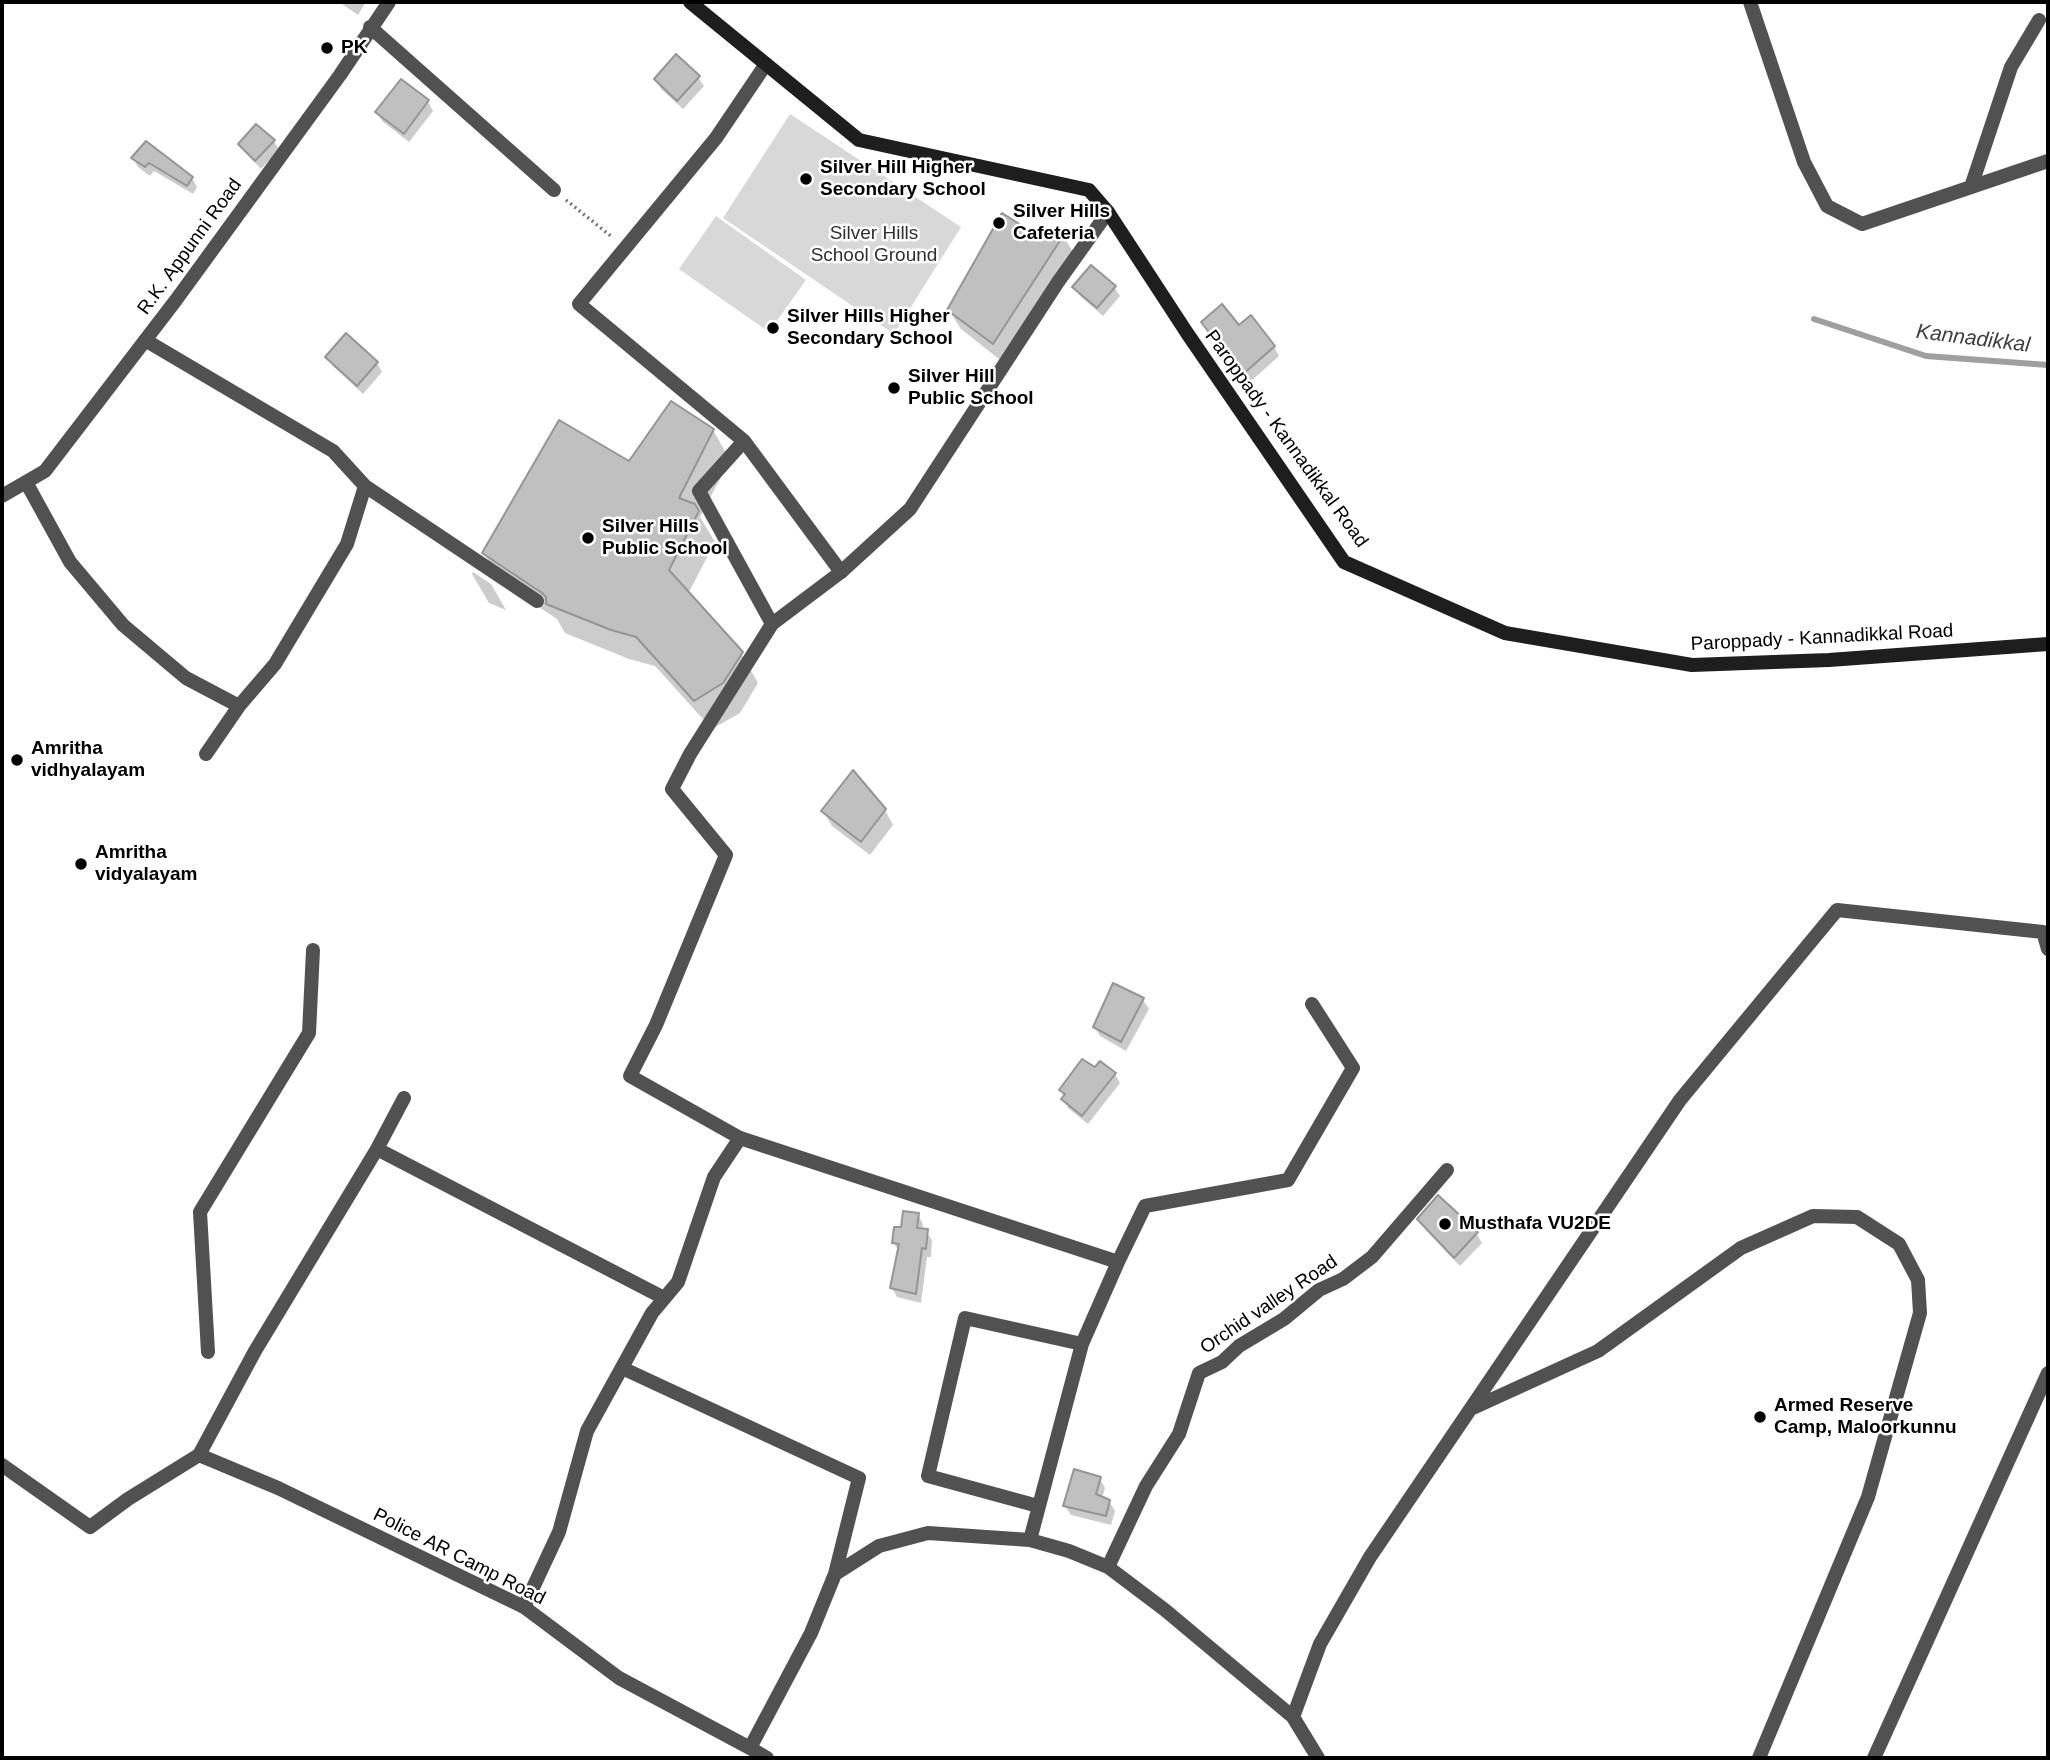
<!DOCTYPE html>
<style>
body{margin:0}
#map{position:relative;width:2050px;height:1760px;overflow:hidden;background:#fff;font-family:Helvetica,sans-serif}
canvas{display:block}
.frame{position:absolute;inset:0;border:4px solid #000;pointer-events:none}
</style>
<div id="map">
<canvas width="2050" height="1760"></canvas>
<div class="frame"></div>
</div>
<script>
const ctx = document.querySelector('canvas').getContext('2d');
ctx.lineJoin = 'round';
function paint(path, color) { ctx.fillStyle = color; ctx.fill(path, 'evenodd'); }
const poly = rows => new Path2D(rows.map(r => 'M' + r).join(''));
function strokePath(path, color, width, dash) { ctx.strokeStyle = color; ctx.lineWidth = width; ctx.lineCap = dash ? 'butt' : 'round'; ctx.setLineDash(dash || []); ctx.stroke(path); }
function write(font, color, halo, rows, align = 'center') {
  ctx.font = font + ' Helvetica,sans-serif'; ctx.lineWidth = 5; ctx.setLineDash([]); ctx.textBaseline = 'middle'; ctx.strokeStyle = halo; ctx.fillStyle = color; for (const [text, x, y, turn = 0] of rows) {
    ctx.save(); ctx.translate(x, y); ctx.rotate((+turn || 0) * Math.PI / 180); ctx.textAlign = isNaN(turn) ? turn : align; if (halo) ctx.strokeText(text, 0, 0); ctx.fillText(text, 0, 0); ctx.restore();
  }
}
const green = poly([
 [790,114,961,227,894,334,723,218],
 [716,216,806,280,769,332,679,269]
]);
const shadow = poly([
 [339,2,366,2,358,15],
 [698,77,704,86,683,109,661,89,656,79],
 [401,81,428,102,433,111,409,142,382,121,377,112],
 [274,141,279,150,261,169,246,153,240,144],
 [147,143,192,178,197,187,193,194,154,171,150,176,138,167,133,158],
 [1028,232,1063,235,1074,254,1004,363,961,329,949,310],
 [1075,287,1114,287,1120,296,1103,316,1080,296],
 [1203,323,1239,327,1274,347,1279,356,1249,383],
 [327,357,377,363,382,372,363,394,333,366],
 [713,430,730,460,700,517,715,542,688,594,741,653,758,683,740,713,712,729,655,666,629,659,565,633,557,619,501,582,484,553,630,463],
 [473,572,491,584,506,610,489,603,472,574],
 [885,810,893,825,870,855,832,826,823,811],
 [1114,986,1143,1000,1149,1009,1126,1051,1100,1036,1095,1027],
 [1095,1070,1115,1074,1120,1083,1088,1124,1068,1108,1061,1090],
 [918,1215,923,1224,922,1230,926,1231,932,1240,931,1257,927,1257,921,1303,897,1297,892,1288,899,1252,894,1243,902,1229],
 [1419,1219,1476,1233,1482,1243,1460,1266,1425,1229],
 [1100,1479,1105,1488,1102,1498,1109,1501,1115,1511,1111,1525,1071,1515,1065,1506]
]);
const stream = poly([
 [1814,319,1926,356,2048,365]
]);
const building = poly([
 [676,54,700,76,677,101,654,79,676,54],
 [401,79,429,100,404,134,375,112,401,79],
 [256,124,275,140,255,161,238,144,256,124],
 [146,141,193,177,187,186,149,163,145,167,131,158,146,141],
 [1002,213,1029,230,1065,233,993,344,947,310,1002,213],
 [1091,265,1116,286,1097,308,1072,287,1091,265],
 [1222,304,1239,325,1251,315,1275,346,1242,375,1201,322,1222,304],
 [346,333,378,362,357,386,325,357,346,333],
 [671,401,714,429,679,498,695,504,699,511,669,570,743,652,723,683,694,701,636,637,611,630,546,604,546,597,542,593,482,553,559,420,629,461,671,401],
 [853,770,886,809,861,842,821,811,853,770],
 [1113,983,1144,998,1121,1042,1093,1027,1113,983],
 [1082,1059,1095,1067,1100,1061,1116,1073,1082,1116,1061,1099,1065,1094,1059,1090,1082,1059],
 [1438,1195,1478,1232,1454,1258,1417,1219,1438,1195],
 [903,1211,919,1213,917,1228,928,1229,926,1249,922,1248,916,1294,890,1288,899,1244,892,1243,894,1227,901,1227,903,1211],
 [1074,1469,1101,1477,1096,1494,1110,1500,1106,1516,1063,1506,1074,1469]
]);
const path = poly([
 [566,200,612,237]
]);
const minor = poly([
 [1750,2,1804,162,1827,206,1862,224,2048,161],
 [370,27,554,190],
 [766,64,716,138,579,304,744,441,841,572],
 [1971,187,2011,67,2039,20],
 [744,441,699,491,772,624],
 [26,482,70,562,123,625,186,678,239,706,275,664,347,544,365,486,333,451,145,340],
 [365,486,537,601],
 [2,496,45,471,176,300,340,75,389,2],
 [206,754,239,706],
 [740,1138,1118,1262,1145,1206,1288,1180,1353,1068,1312,1004],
 [377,1149,664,1298],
 [1082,1344,1118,1262],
 [208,1352,200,1212,309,1033,313,950],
 [622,1368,859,1478,835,1574],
 [1473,1408,1598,1351,1741,1248,1813,1216,1857,1217,1899,1244,1918,1280,1920,1313,1868,1497,1759,1758],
 [199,1455,255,1351,377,1149,404,1098],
 [2,1465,90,1527,128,1499,199,1455,278,1488,524,1607,619,1678,750,1748,811,1633,835,1574,879,1546,928,1533,1030,1540,1069,1551,1108,1567,1165,1610,1293,1717,1318,1758],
 [1030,1540,1082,1344,965,1318,928,1476,1038,1506],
 [1108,1567,1146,1486,1179,1434,1199,1373,1222,1362,1239,1346,1284,1319,1319,1290,1343,1279,1372,1257,1447,1170],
 [1293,1717,1320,1644,1370,1557,1680,1100,1837,910,2043,932,2048,949],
 [750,1748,767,1758],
 [1874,1758,2048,1373]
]);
const tertiary = poly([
 [524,1607,559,1532,587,1431,652,1313,678,1282,714,1177,740,1138,630,1076,656,1025,726,855,672,789,690,754,772,624,841,572,910,509,1058,282,1108,212]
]);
const secondary = poly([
 [690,2,859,140,1089,190,1108,212,1187,333,1344,562,1505,633,1692,665,1829,660,2048,644]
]);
const markers = [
 [327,48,7,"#000"],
 [806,179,7,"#000"],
 [999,223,7,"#000"],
 [773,328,7,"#000"],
 [894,388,7,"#000"],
 [588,538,7,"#000"],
 [17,760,7,"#000"],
 [81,864,7,"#000"],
 [1445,1224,7,"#000"],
 [1760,1417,7,"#000"]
];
const poiNames = [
 ["PK",341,48],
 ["Silver Hill Higher",820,168],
 ["Secondary School",820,190],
 ["Silver Hills",1013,212],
 ["Cafeteria",1013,234],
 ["Silver Hills Higher",787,317],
 ["Secondary School",787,339],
 ["Silver Hill",908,377],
 ["Public School",908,399],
 ["Silver Hills",602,527],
 ["Public School",602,549],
 ["Amritha",31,749],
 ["vidhyalayam",31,771],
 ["Amritha",95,853],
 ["vidyalayam",95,875],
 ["Musthafa VU2DE",1459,1224],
 ["Armed Reserve",1774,1406],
 ["Camp, Maloorkunnu",1774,1428]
];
const parkNames = [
 ["Silver Hills",874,234],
 ["School Ground",874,256]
];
const streetNames = [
 ["R.K. Appunni Road",190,247,-54],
 ["Paroppady - Kannadikkal Road",1286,439,54],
 ["Paroppady - Kannadikkal Road",1822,638,-3],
 ["Orchid valley Road",1269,1305,-34],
 ["Police AR Camp Road",459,1557,27]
];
const waterNames = [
 ["Kannadikkal",1973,339,7]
];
paint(green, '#d8d8d8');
paint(shadow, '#0003');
strokePath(stream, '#9f9f9f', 6);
paint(building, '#c0c0c0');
strokePath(building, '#959595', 2);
strokePath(path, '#737373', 3.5, [2, 3.5]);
strokePath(minor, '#515151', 14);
strokePath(tertiary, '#515151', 14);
strokePath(secondary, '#1e1e1e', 14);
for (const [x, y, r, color] of markers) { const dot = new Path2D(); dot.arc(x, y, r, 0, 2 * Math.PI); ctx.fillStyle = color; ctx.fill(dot); strokePath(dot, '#fff', 2.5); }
write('bold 19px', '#000', '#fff', poiNames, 'left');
write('19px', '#2f2f2f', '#fff', parkNames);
write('19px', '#000', '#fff', streetNames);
write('italic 21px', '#404040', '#fff', waterNames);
</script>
